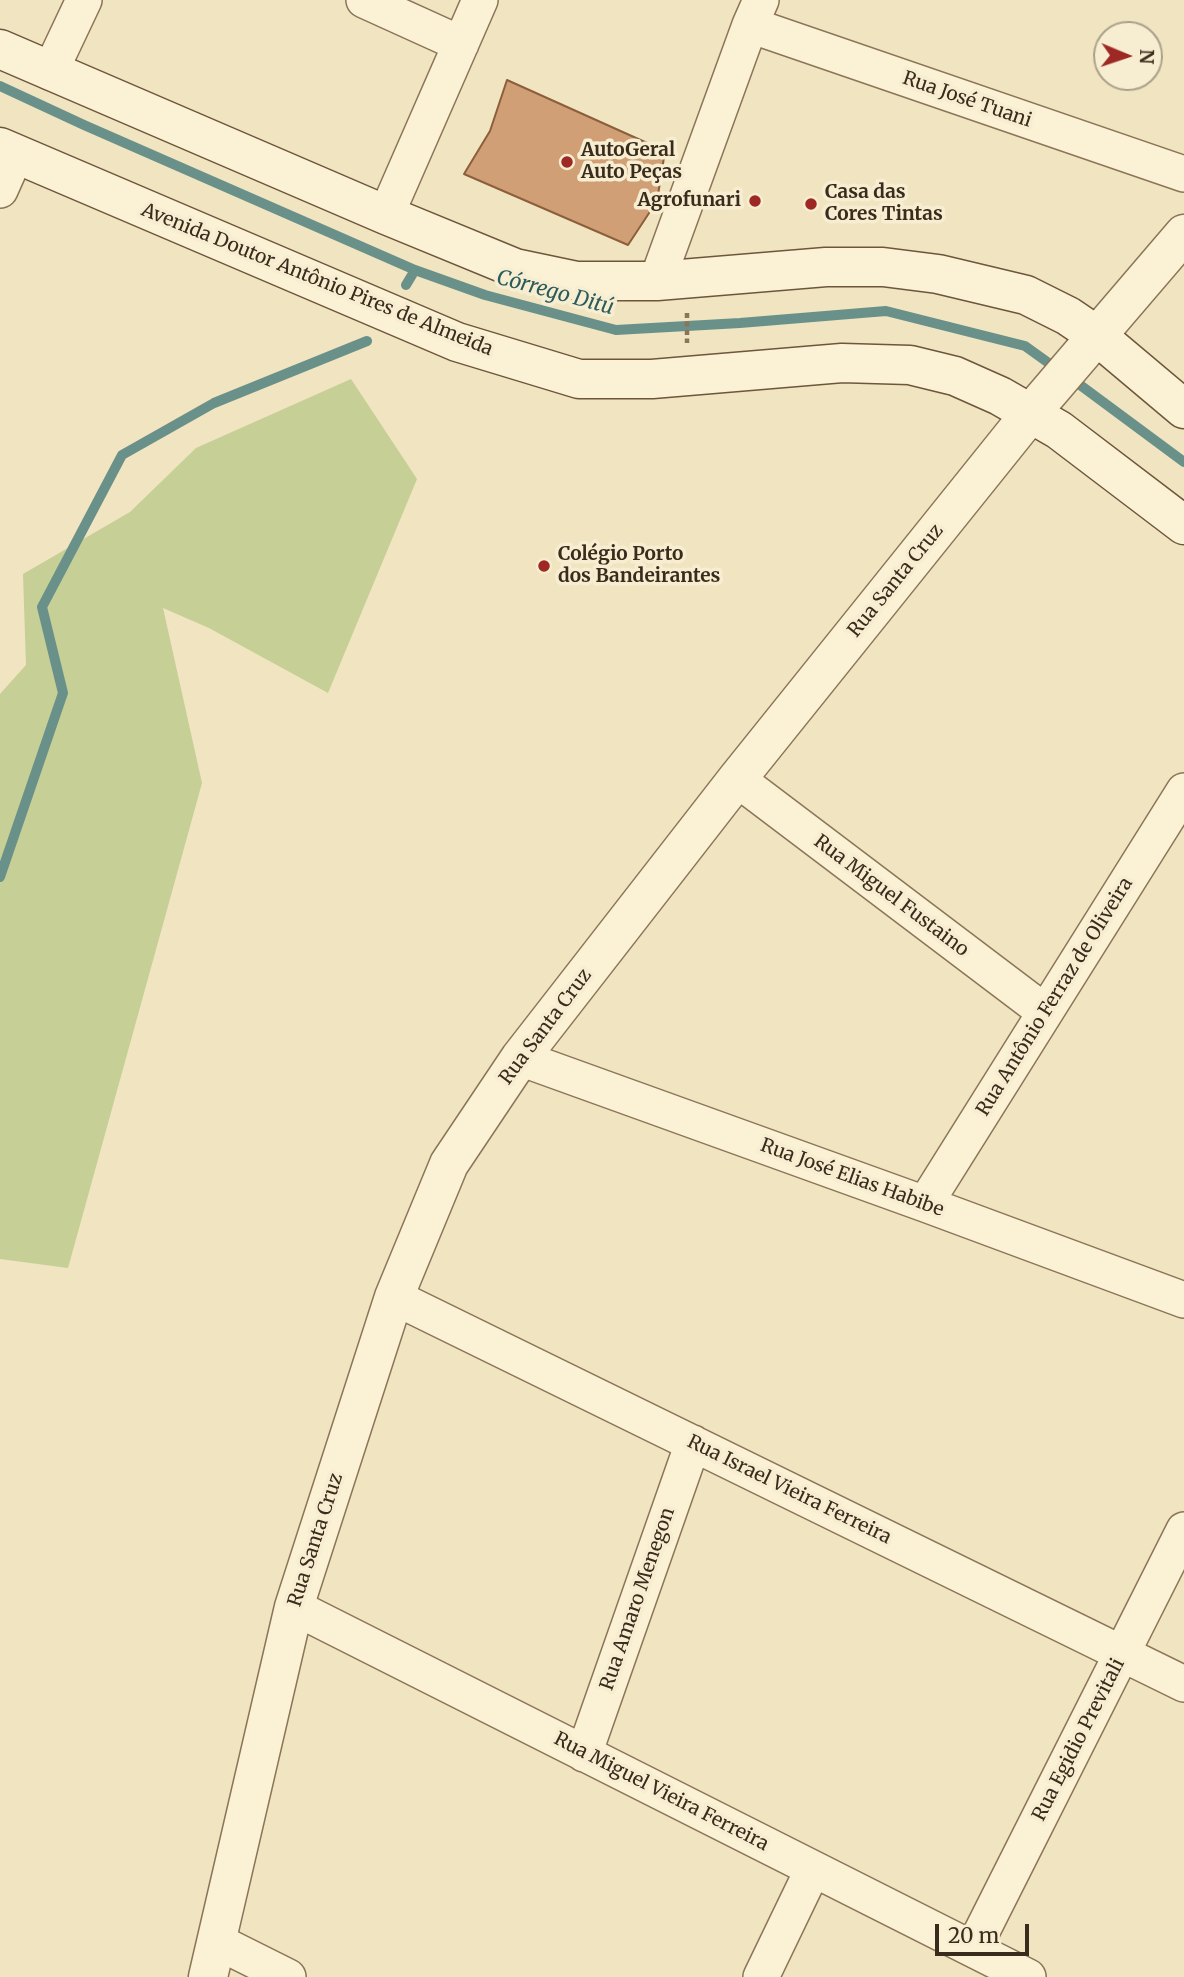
<!DOCTYPE html>
<meta charset="utf-8">
<style>
body{margin:0}
#map{position:relative;width:1184px;height:1977px;overflow:hidden;background:#f0e4c1;font-family:Merriweather,serif}
canvas{display:block}
.north{position:absolute;left:1093px;top:21px;width:70px;height:70px;box-sizing:border-box;background:#f7eed2;border:2px solid #aba08a;border-radius:50%;rotate:92deg;font-size:19px;font-weight:700;line-height:28px;text-align:center;color:#3a2c1d}
.north::after{content:'';display:block;margin:auto;width:24px;height:32px;background:#9e2824;clip-path:polygon(50% 0,100% 100%,50% 72%,0 100%)}
.scale{position:absolute;left:935px;top:1924px;width:94px;height:32px;box-sizing:border-box;border:4px solid #3a2c1d;border-top:0;padding-left:9px;font-size:21px;line-height:24px;white-space:nowrap;color:#3a2c1d;-webkit-text-stroke:5px #f7eed2;paint-order:stroke}
</style>
<div id="map">
<canvas width="1184" height="1977"></canvas>
<div class="north">N</div>
<div class="scale">20 m</div>
</div>
<script>
const ctx = document.querySelector('canvas').getContext('2d');
ctx.lineJoin = 'round';
function paint(path, color) { ctx.fillStyle = color; ctx.fill(path, 'evenodd'); }
const poly = rows => new Path2D(rows.map(r => 'M' + r).join(''));
function strokePath(path, color, width, dash) { ctx.strokeStyle = color; ctx.lineWidth = width; ctx.lineCap = dash ? 'butt' : 'round'; ctx.setLineDash(dash || []); ctx.stroke(path); }
function write(font, color, halo, rows, align = 'center') {
  ctx.font = font + ' Merriweather,serif'; ctx.lineWidth = 7; ctx.setLineDash([]); ctx.textBaseline = 'middle'; ctx.strokeStyle = halo; ctx.fillStyle = color; for (const [text, x, y, turn = 0] of rows) {
    ctx.save(); ctx.translate(x, y); ctx.rotate((+turn || 0) * Math.PI / 180); ctx.textAlign = isNaN(turn) ? turn : align; if (halo) ctx.strokeText(text, 0, 0); ctx.fillText(text, 0, 0); ctx.restore();
  }
}
const green = poly([
 [351,379,417,479,328,693,209,628,163,608,202,783,68,1268,0,1259,0,694,26,665,23,574,130,512,196,448]
]);
const stream = poly([
 [0,86,84,125,415,270,485,295,616,330,740,323,886,311,1025,346,1057,369],
 [406,285,415,270],
 [1072,379,1184,462],
 [0,877,63,693,42,607,122,455,214,403,367,341]
]);
const building = poly([
 [507,80,665,151,657,201,628,245,464,174,490,131,507,80]
]);
const path = poly([
 [687,313,687,343]
]);
const minor = poly([
 [364,0,461,44],
 [750,25,1184,174],
 [50,72,84,0],
 [0,190,16,154],
 [386,215,480,0],
 [657,281,750,25,761,0],
 [737,779,1045,1012],
 [520,1058,925,1204,1184,1300],
 [925,1204,1184,791],
 [394,1297,1184,1684],
 [294,1607,1028,1977],
 [584,1754,693,1443],
 [216,1941,288,1977],
 [973,1949,1184,1530],
 [761,1977,813,1869]
]);
const tertiary = poly([
 [208,1977,294,1607,394,1297,449,1164,520,1058,737,779,1030,414,1184,234]
]);
const secondary = poly([
 [0,49,386,215,515,268,577,281,657,281,826,267,883,267,938,274,1026,295,1068,316,1096,335,1184,409],
 [0,147,457,342,579,379,652,379,842,363,910,365,955,376,1000,396,1059,430,1184,525]
]);
const markers = [
 [567,162,7,"#9e2824"],
 [755,201,7,"#9e2824"],
 [811,204,7,"#9e2824"],
 [544,566,7,"#9e2824"]
];
const streetNames = [
 ["Rua José Tuani",967,100,19],
 ["Avenida Doutor Antônio Pires de Almeida",317,280,22],
 ["Rua Santa Cruz",896,581,-51],
 ["Rua Miguel Fustaino",891,896,37],
 ["Rua Antônio Ferraz de Oliveira",1055,997,-58],
 ["Rua Santa Cruz",546,1027,-53],
 ["Rua José Elias Habibe",852,1178,20],
 ["Rua Israel Vieira Ferreira",789,1490,26],
 ["Rua Santa Cruz",316,1540,-72],
 ["Rua Amaro Menegon",638,1599,-71],
 ["Rua Egidio Previtali",1079,1740,-63],
 ["Rua Miguel Vieira Ferreira",661,1792,27]
];
const poiNames = [
 ["AutoGeral",581,151],
 ["Auto Peças",581,173],
 ["Casa das",825,193],
 ["Cores Tintas",825,215],
 ["Agrofunari",741,201,"right"],
 ["Colégio Porto",558,555],
 ["dos Bandeirantes",558,577]
];
const waterNames = [
 ["Córrego Ditú",555,293,15]
];
paint(green, '#c6cf95');
strokePath(stream, '#6a9189', 10);
paint(building, '#d19f75');
strokePath(building, '#8c5f3c', 2);
strokePath(minor, '#8b7558', 38);
strokePath(tertiary, '#8b7558', 41);
strokePath(secondary, '#6d563b', 41);
strokePath(path, '#8b7558', 4.5, [5, 3.5]);
strokePath(minor, '#fbf1d5', 35);
strokePath(tertiary, '#fbf1d5', 38);
strokePath(secondary, '#fbf1d5', 38);
for (const [x, y, r, color] of markers) { const dot = new Path2D(); dot.arc(x, y, r, 0, 2 * Math.PI); ctx.fillStyle = color; ctx.fill(dot); strokePath(dot, '#f7eed2', 2.5); }
write('19px', '#3a2c1d', '#f7eed2', streetNames);
write('bold 19px', '#3a2c1d', '#f7eed2', poiNames, 'left');
write('italic 21px', '#2b5b5a', '#f7eed2', waterNames);
</script>
